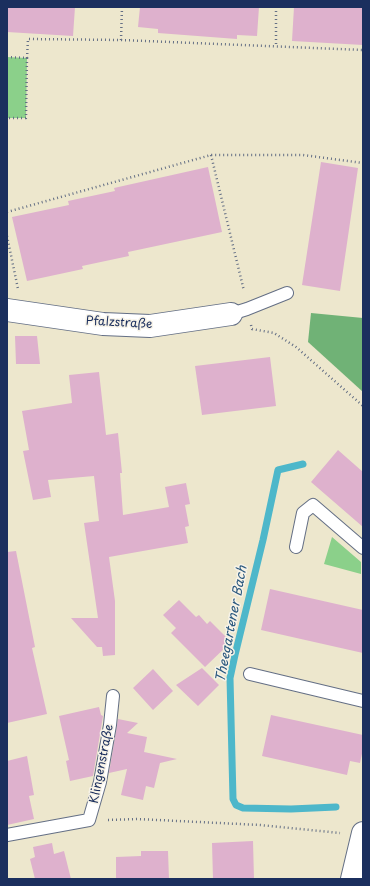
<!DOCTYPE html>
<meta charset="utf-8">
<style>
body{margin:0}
#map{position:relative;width:370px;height:886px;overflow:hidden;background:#ede7cd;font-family:"Playpen Sans",sans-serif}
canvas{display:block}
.frame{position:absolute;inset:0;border:8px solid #1b2f5e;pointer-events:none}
</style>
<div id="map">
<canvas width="370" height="886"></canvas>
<div class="frame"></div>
</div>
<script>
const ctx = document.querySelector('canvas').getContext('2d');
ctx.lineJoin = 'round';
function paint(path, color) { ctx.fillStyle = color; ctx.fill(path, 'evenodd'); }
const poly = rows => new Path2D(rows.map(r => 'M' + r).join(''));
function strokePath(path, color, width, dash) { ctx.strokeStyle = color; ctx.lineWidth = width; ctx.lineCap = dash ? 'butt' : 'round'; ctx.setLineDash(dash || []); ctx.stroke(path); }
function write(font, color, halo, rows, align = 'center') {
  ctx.font = font + ' "Playpen Sans",sans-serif'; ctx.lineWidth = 3; ctx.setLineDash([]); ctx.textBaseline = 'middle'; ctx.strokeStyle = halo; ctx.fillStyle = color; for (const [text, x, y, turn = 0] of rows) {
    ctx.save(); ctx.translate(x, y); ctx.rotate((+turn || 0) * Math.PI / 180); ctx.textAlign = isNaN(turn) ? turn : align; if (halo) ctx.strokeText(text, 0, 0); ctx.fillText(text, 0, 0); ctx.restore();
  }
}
const green = poly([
 [7,57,27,58,26,118,7,118],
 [332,537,361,562,361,574,324,564]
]);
const forest = poly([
 [311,313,363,318,363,392,308,342]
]);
const stream = poly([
 [303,464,278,470,263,540,235,655,230,678,233,799,236,805,243,808,291,809,336,807]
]);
const building = poly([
 [7,7,75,7,73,36,7,32],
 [140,7,259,7,257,36,237,35,237,39,158,33,158,29,138,27],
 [294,7,363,7,363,45,292,41],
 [321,162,358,168,340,291,302,285],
 [208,167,222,232,128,252,129,256,82,266,83,269,27,281,12,217,69,205,68,201,115,191,114,188],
 [15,336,37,336,40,364,16,364],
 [270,357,276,406,202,415,195,366],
 [99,372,106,435,118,433,122,473,120,473,123,515,169,507,165,487,186,483,190,504,185,505,189,526,185,527,188,543,109,557,115,601,115,655,103,656,102,647,97,647,71,618,98,618,84,523,99,521,94,476,48,480,51,497,33,500,23,451,29,450,22,411,72,403,69,375],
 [338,450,363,472,363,527,311,482],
 [16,551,35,647,32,648,47,714,7,723,7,552],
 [270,589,363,610,363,653,261,630],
 [179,600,196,617,199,615,207,624,210,621,231,642,205,667,171,633,176,628,163,615],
 [202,668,219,685,198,706,176,685],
 [153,669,173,691,153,710,133,688],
 [99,707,101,715,103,716,93,776,70,781,66,761,69,760,59,716],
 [271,715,363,735,363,749,360,763,350,761,347,775,262,756],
 [118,719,138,723,127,733,147,737,144,752,177,759,160,763,154,788,146,786,143,800,121,795,127,769,109,773],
 [27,756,34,795,29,796,34,819,7,825,7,761],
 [253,841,254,879,213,879,212,843],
 [52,843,54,854,64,851,71,879,35,879,30,859,35,857,33,847],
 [141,851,168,851,169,879,116,879,116,857,141,856]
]);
const path = poly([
 [276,7,276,46],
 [121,40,363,50],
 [7,57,27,58,26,118,7,118],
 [27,58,28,39,121,40,122,7],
 [211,155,244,291],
 [7,212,211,155,303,155,363,163],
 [7,236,18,289],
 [251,325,252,329,274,333,296,347,363,406],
 [108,820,137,819,260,825,340,833]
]);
const service = poly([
 [231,314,247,309,287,293],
 [296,547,303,513,313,505,363,548],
 [250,674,363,701],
 [7,835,89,820,100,782,110,725,113,696]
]);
const minor = poly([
 [7,310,103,324,150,326,231,314],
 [352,879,363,833]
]);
const streetNames = [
 ["Pfalzstraße",119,323,3],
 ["Klingenstraße",102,764,-79]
];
const waterNames = [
 ["Theegartener Bach",232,624,-79]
];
paint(green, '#8bd08a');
paint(forest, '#70b276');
strokePath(stream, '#4db7ca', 7);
paint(building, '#deb1cd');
strokePath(service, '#646f85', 14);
strokePath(minor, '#646f85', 24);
strokePath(path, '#646f85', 2.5, [1, 3]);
strokePath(service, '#fff', 12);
strokePath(minor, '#fff', 22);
write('12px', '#1b2f5e', '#f7f3e8', streetNames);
write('italic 13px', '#2a587e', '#f7f3e8', waterNames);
</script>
